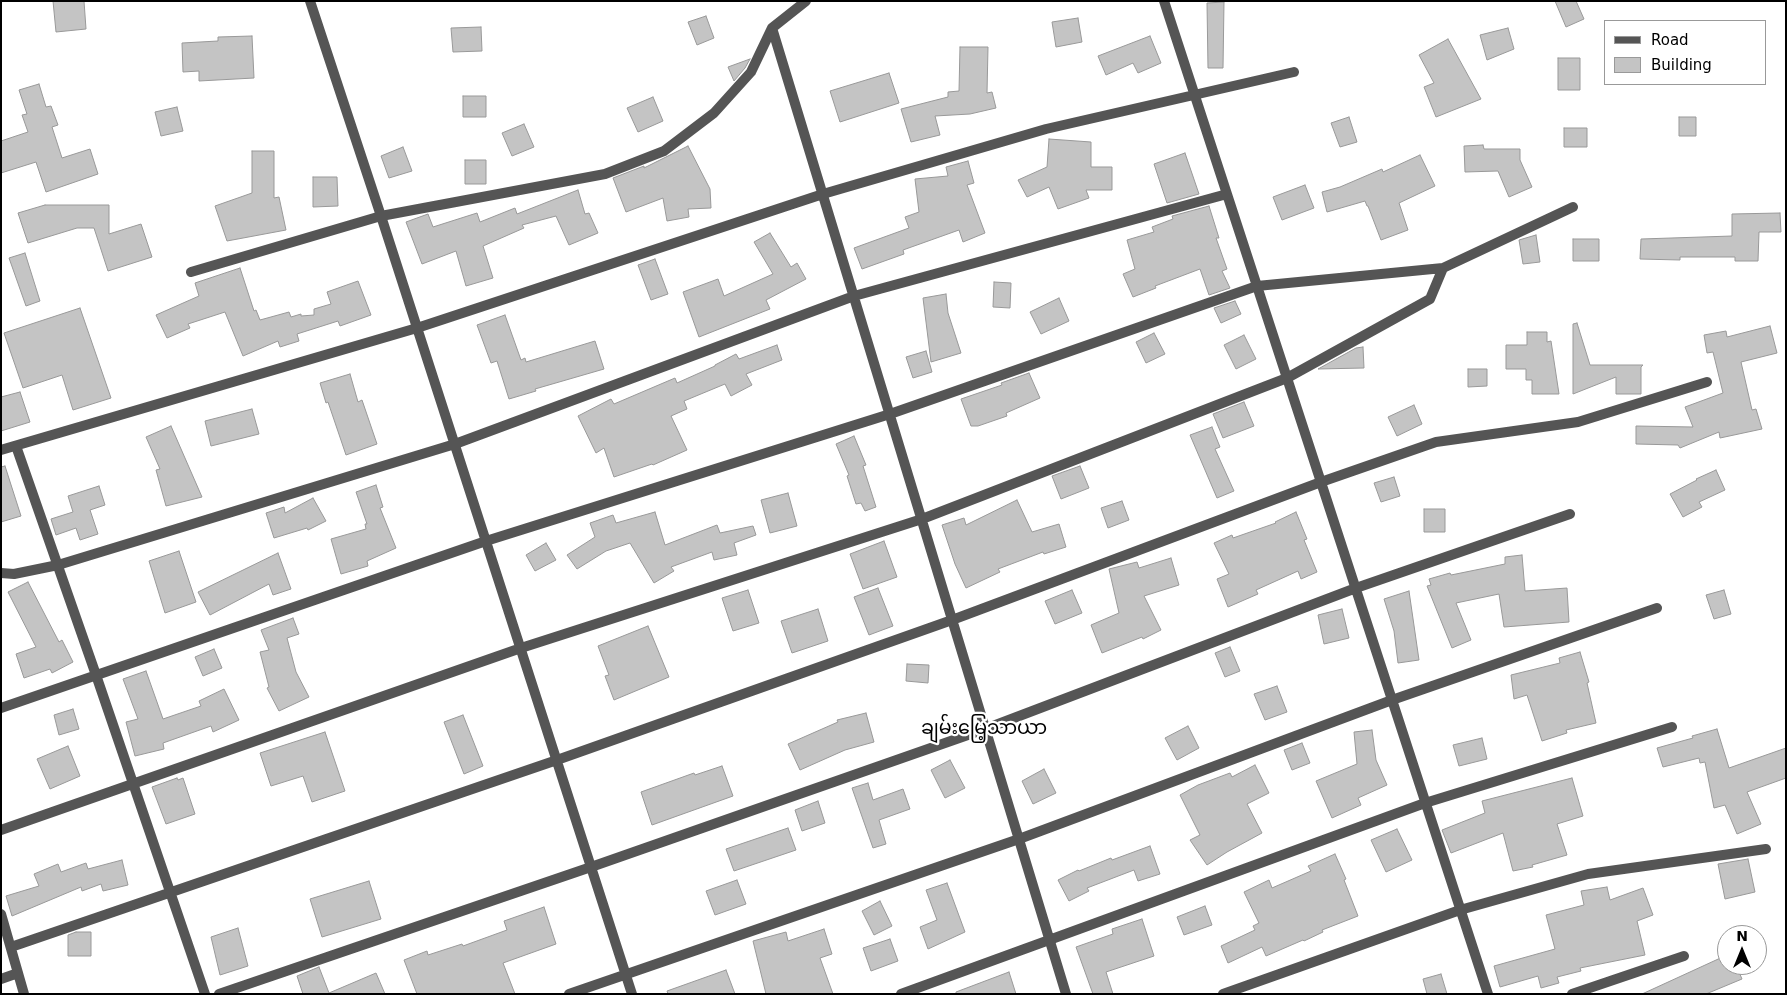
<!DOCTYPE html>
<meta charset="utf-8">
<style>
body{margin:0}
#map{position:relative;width:1787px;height:995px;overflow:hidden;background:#fff;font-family:"DejaVu Sans",sans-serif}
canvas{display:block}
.frame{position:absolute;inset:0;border:2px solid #000;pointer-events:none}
.legend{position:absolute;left:1604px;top:20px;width:162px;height:65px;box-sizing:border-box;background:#fff;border:1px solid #999;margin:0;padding:6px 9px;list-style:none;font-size:15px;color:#000}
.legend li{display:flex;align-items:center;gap:10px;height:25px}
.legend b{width:25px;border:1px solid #999}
.north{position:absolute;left:1717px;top:925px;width:50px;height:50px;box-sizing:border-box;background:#fff;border:1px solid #999;border-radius:50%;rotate:0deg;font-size:14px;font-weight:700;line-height:20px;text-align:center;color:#000}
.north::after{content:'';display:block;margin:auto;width:18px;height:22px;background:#000;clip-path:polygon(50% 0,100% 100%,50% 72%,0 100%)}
</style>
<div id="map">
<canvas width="1787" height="995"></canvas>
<div class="frame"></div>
<ul class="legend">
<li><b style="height:6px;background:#555"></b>Road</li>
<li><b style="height:14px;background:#c4c4c4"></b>Building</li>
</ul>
<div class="north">N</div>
</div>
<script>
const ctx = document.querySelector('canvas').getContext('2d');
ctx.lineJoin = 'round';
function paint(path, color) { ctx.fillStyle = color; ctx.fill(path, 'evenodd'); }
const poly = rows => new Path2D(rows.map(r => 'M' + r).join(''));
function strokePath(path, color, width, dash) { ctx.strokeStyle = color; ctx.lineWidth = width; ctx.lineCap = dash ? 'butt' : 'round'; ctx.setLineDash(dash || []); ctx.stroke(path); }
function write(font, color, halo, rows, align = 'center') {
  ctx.font = font + ' "DejaVu Sans","Noto Sans Myanmar",sans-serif'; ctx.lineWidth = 4.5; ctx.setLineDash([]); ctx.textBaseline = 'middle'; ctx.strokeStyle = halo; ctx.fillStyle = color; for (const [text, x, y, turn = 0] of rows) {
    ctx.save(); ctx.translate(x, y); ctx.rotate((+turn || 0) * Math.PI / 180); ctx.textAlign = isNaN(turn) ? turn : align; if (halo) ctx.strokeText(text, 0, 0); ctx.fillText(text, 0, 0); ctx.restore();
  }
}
const building = poly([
 [53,1,84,1,86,29,56,32,53,1],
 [1555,1,1576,1,1584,19,1566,27,1555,1],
 [1224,2,1223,68,1208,68,1207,3,1224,2],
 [706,16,714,38,697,45,688,22,706,16],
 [1078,18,1082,42,1056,47,1052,22,1078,18],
 [481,27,482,51,453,52,451,28,481,27],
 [1508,28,1514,49,1487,60,1480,35,1508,28],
 [252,36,254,78,199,81,199,71,183,72,182,43,218,41,218,37,252,36],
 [1150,36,1161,63,1138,73,1133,63,1106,75,1098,56,1150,36],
 [1448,39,1481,99,1436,117,1424,87,1434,83,1419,55,1448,39],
 [960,47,988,47,987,93,992,92,996,108,970,114,935,116,940,135,911,142,901,109,948,97,948,92,959,91,960,47],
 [1558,58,1580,58,1580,90,1558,90,1558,58],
 [750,59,745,68,734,81,728,67,750,59],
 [889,73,899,103,840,122,830,91,889,73],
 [39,84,46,107,51,106,58,125,52,127,62,158,90,149,98,174,46,192,36,162,1,173,1,141,28,132,22,115,27,114,19,90,39,84],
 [463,96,486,96,486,117,463,117,463,96],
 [653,97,663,121,638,132,627,108,653,97],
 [177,107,183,131,161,136,155,112,177,107],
 [1349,117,1357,142,1340,147,1331,123,1349,117],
 [1679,117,1696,117,1696,136,1679,136,1679,117],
 [524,124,534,147,512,156,502,133,524,124],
 [1564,128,1587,128,1587,147,1564,147,1564,128],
 [1049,139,1091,142,1091,167,1112,167,1112,190,1086,190,1089,198,1058,209,1049,187,1027,197,1018,180,1047,167,1049,139],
 [1483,145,1484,149,1520,149,1520,160,1532,187,1509,197,1498,171,1465,172,1464,146,1483,145],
 [688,146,710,189,711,208,688,209,689,217,667,221,663,198,626,212,613,178,644,166,644,168,688,146],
 [403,147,412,171,389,178,381,156,403,147],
 [252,151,274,151,274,198,279,197,286,230,227,241,215,206,252,193,252,151],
 [1185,153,1199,194,1167,203,1154,164,1185,153],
 [1420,155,1435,186,1399,203,1408,230,1381,240,1368,206,1367,206,1365,201,1327,212,1322,192,1340,187,1382,169,1383,172,1420,155],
 [465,160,486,160,486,184,465,184,465,160],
 [968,161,974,183,967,185,985,233,963,242,959,230,903,250,904,254,862,269,854,248,909,228,905,217,919,212,915,179,948,176,946,167,968,161],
 [313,177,337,177,338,206,313,207,313,177],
 [1305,185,1314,208,1282,220,1273,197,1305,185],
 [578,190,585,214,589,213,598,233,569,245,556,216,522,225,524,228,483,246,493,278,466,286,456,251,422,264,406,222,428,214,433,227,477,213,480,222,515,208,517,214,578,190],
 [45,205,109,205,109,234,141,224,152,257,108,271,94,228,77,228,28,243,18,213,45,205],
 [1209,206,1219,238,1216,238,1227,269,1222,271,1230,288,1209,295,1200,269,1155,286,1156,288,1133,297,1123,274,1135,269,1127,240,1154,232,1152,227,1173,219,1172,216,1209,206],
 [1780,213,1781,232,1759,232,1758,261,1735,261,1735,257,1680,257,1680,260,1640,259,1641,239,1732,236,1732,214,1780,213],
 [770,233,791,267,797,263,806,279,766,300,770,309,699,337,683,292,718,279,724,296,773,274,754,242,770,233],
 [1536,235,1540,262,1523,264,1519,240,1536,235],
 [1573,239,1599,239,1599,261,1573,261,1573,239],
 [25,253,40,301,26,306,9,258,25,253],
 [655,259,668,294,651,300,638,265,655,259],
 [240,268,254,311,256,310,260,320,289,312,291,317,301,314,301,316,314,315,314,309,331,304,327,292,358,281,371,315,340,326,338,321,297,334,299,341,280,347,278,341,243,356,225,312,188,324,190,328,167,338,156,315,199,296,195,283,240,268],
 [994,282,1011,283,1010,308,993,307,994,282],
 [946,294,948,313,961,353,931,362,923,298,946,294],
 [1059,298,1069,321,1041,334,1030,312,1059,298],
 [1235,301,1241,314,1221,323,1214,308,1235,301],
 [80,308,111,398,73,410,62,375,23,388,4,333,80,308],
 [505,315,521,360,525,358,526,362,595,341,604,369,535,389,536,391,509,399,497,361,491,363,477,325,505,315],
 [1577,323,1590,365,1643,365,1641,367,1641,394,1616,394,1616,377,1573,394,1573,324,1577,323],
 [1770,326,1777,353,1741,362,1752,410,1756,409,1762,429,1720,438,1719,432,1680,448,1678,445,1636,444,1636,426,1693,427,1685,407,1723,393,1713,352,1707,353,1704,335,1726,331,1727,337,1770,326],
 [1527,332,1547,332,1547,342,1551,341,1559,394,1532,394,1532,380,1526,380,1526,369,1506,369,1506,345,1527,345,1527,332],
 [1154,333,1165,354,1146,363,1136,342,1154,333],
 [1244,335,1256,359,1236,369,1224,345,1244,335],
 [777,345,782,360,746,374,752,385,731,396,725,384,684,401,687,409,671,416,687,450,653,465,652,464,614,477,604,448,596,453,578,416,611,399,614,404,675,378,677,383,715,366,715,365,736,354,739,359,777,345],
 [1363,347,1364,368,1318,369,1356,348,1363,347],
 [926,351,932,372,913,378,906,357,926,351],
 [1468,369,1487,369,1487,386,1468,387,1468,369],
 [1029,373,1040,398,1006,413,1007,416,978,426,971,426,961,399,1002,385,1001,383,1029,373],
 [350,374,358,402,362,400,377,444,346,455,328,402,326,403,320,383,350,374],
 [20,392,30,422,1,431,1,397,20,392],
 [1244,402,1254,426,1223,438,1213,414,1244,402],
 [1414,405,1422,424,1397,436,1388,417,1414,405],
 [252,409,259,434,211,446,205,421,252,409],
 [171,426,202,497,166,506,156,470,160,469,146,437,171,426],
 [1212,427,1220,447,1215,449,1234,491,1217,498,1190,435,1212,427],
 [854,436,866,465,863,466,876,507,865,511,861,503,856,504,847,476,849,475,836,444,854,436],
 [5,466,21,516,1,522,1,467,5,466],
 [1080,466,1089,488,1061,499,1052,476,1080,466],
 [1716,470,1725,490,1699,502,1702,507,1683,517,1670,494,1697,480,1696,479,1716,470],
 [1394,477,1400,496,1381,502,1374,483,1394,477],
 [376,485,383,507,380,508,396,548,367,561,368,566,341,574,331,539,366,529,365,524,367,524,356,492,376,485],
 [99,486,105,505,90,510,98,534,80,540,76,528,56,535,51,519,73,512,68,496,99,486],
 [788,493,797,526,770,533,761,500,788,493],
 [313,498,326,521,308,530,307,528,274,538,266,513,284,507,285,513,313,498],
 [1017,500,1032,532,1059,524,1066,547,1044,554,1043,552,998,569,1000,572,966,588,955,564,942,525,964,518,966,525,1017,500],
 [1122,501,1129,520,1108,528,1101,508,1122,501],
 [1424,509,1445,509,1445,532,1424,532,1424,509],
 [655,512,665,545,717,525,720,533,753,526,756,535,734,543,737,555,714,560,712,552,671,567,674,571,654,583,630,543,606,551,577,569,567,555,595,537,590,523,613,515,616,523,655,512],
 [1296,512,1307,539,1304,540,1317,572,1301,579,1298,571,1256,590,1258,594,1228,607,1217,579,1229,574,1214,543,1232,535,1233,538,1276,523,1275,522,1296,512],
 [884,541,897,577,863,589,850,554,884,541],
 [546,543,556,560,535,571,526,555,546,543],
 [179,551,196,602,165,613,149,561,179,551],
 [278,553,291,589,273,595,269,584,210,615,198,592,278,553],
 [1522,555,1525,591,1567,588,1569,622,1504,627,1499,594,1456,603,1471,640,1452,648,1427,586,1431,585,1429,579,1450,573,1451,575,1505,564,1505,557,1522,555],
 [1171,558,1179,585,1144,596,1161,630,1143,639,1142,637,1102,653,1091,625,1119,613,1109,569,1137,562,1139,568,1171,558],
 [28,582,59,642,62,640,73,662,52,673,50,669,24,678,16,654,36,647,8,592,28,582],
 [878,588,893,626,869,635,854,597,878,588],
 [748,590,759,623,733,631,722,598,748,590],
 [1072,590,1082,613,1055,624,1045,601,1072,590],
 [1724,590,1731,614,1714,619,1706,595,1724,590],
 [1409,591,1419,660,1398,663,1394,631,1384,599,1409,591],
 [818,609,828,641,792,653,781,621,818,609],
 [1342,609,1349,638,1324,644,1318,615,1342,609],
 [293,618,299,634,287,638,296,672,309,697,279,711,267,688,269,687,260,652,269,650,261,630,293,618],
 [648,626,669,677,614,700,605,676,609,675,598,646,648,626],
 [1230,647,1240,671,1225,677,1215,653,1230,647],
 [214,649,222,668,203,676,195,657,214,649],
 [1580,652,1589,682,1587,683,1596,723,1566,730,1567,733,1542,741,1527,695,1514,699,1511,675,1560,663,1559,658,1580,652],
 [907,664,929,665,928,683,906,681,907,664],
 [146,671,163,719,201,706,199,701,224,689,239,720,213,732,211,726,163,743,164,749,135,756,126,722,138,719,123,679,146,671],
 [1277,686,1287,712,1265,720,1254,694,1277,686],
 [73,709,79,729,59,735,54,715,73,709],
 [866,713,874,742,845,750,800,770,788,744,838,722,837,720,866,713],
 [463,715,483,766,464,774,444,722,463,715],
 [1188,726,1199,748,1177,760,1165,738,1188,726],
 [1717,729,1729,768,1786,748,1786,778,1747,792,1761,824,1737,834,1725,805,1714,808,1705,762,1700,763,1699,758,1663,767,1657,748,1693,738,1692,736,1717,729],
 [1372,730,1376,760,1387,785,1358,798,1361,805,1332,818,1316,781,1357,764,1354,732,1372,730],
 [325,732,345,791,312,802,303,776,271,786,260,753,325,732],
 [1482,738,1487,759,1459,766,1453,745,1482,738],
 [1302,743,1310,763,1292,770,1284,750,1302,743],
 [68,746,80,776,50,789,37,759,68,746],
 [950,760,965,788,945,798,931,770,950,760],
 [1255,765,1269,793,1247,804,1262,833,1227,852,1207,865,1190,840,1200,835,1180,795,1198,785,1230,773,1232,777,1255,765],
 [722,766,733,796,652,825,641,792,694,773,695,775,722,766],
 [1044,769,1056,793,1033,804,1022,781,1044,769],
 [177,778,178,780,183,778,195,814,166,824,152,787,177,778],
 [1572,778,1583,816,1557,824,1567,855,1532,865,1533,867,1513,871,1503,833,1451,853,1442,830,1485,813,1482,801,1572,778],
 [868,783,873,800,903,789,910,809,879,820,886,844,873,848,852,788,868,783],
 [818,801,825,823,802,831,795,810,818,801],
 [788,828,796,850,734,871,726,849,788,828],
 [1397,829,1412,860,1386,872,1371,840,1397,829],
 [1150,846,1160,874,1138,881,1134,870,1087,888,1089,891,1069,901,1058,880,1078,870,1079,871,1111,858,1112,860,1150,846],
 [1335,854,1346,879,1344,880,1358,916,1322,930,1323,932,1304,941,1303,940,1266,956,1262,947,1228,963,1221,946,1255,930,1253,926,1259,923,1244,892,1269,880,1272,888,1311,871,1308,866,1335,854],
 [1748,859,1755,892,1725,899,1718,864,1748,859],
 [122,860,128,885,103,891,101,884,82,891,81,887,12,916,6,896,39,886,34,874,58,864,61,872,86,863,88,869,122,860],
 [737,880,746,904,715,915,706,891,737,880],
 [369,881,381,919,322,937,310,899,369,881],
 [947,883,965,932,928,949,920,927,937,920,926,890,947,883],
 [1607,887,1610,900,1643,888,1653,915,1637,921,1645,955,1580,968,1581,971,1557,977,1559,983,1541,988,1538,976,1500,987,1494,966,1555,949,1546,915,1584,905,1581,891,1607,887],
 [880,901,892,926,874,935,862,911,880,901],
 [1205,906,1212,925,1184,935,1177,917,1205,906],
 [544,907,556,944,503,963,515,994,417,994,404,960,427,951,428,955,462,944,463,946,507,930,504,921,544,907],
 [1142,919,1154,956,1106,972,1113,994,1093,994,1076,947,1113,934,1112,929,1142,919],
 [238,928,248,966,220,975,211,937,238,928],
 [824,929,832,954,820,958,833,994,766,994,753,941,786,932,788,941,824,929],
 [76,932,91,932,91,956,68,956,68,935,76,932],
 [890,939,898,961,871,971,863,948,890,939],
 [1727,955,1727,965,1736,965,1742,979,1706,994,1642,994,1727,955],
 [319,967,329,993,376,973,385,994,303,994,297,976,319,967],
 [726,970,735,994,668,994,667,991,726,970],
 [1009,972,1016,994,956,994,956,992,1009,972],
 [1441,974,1447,994,1427,994,1423,979,1441,974]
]);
const minor = poly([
 [310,1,381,216,632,994],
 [1164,1,1488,994],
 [772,28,1066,994],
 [191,272,381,216,605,174,664,151,714,113,751,72,772,28,806,1],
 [16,446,96,675,205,994],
 [1,450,417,328,823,194,1046,129,1294,72],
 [1,573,14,574,58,565,455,444,854,296,1227,194],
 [1,708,486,541,890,414,1257,286,1443,268,1573,207],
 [1,830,521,648,922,519,1287,378,1430,299,1443,268],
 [1,914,24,994],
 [11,947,557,760,952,620,1321,482,1436,442,1578,422,1707,382],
 [1,979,18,973],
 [219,994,591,867,985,729,1356,588,1570,514],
 [569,994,1019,839,1392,700,1657,608],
 [901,994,1425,803,1672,727],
 [1223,994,1460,910,1588,874,1766,849],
 [1572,994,1684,956]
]);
const quarterNames = [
 ["ချမ်းမြေ့သာယာ",984,729]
];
paint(building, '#c4c4c4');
strokePath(building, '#999', 1);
strokePath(minor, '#555', 10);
write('19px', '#000', '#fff', quarterNames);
</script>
